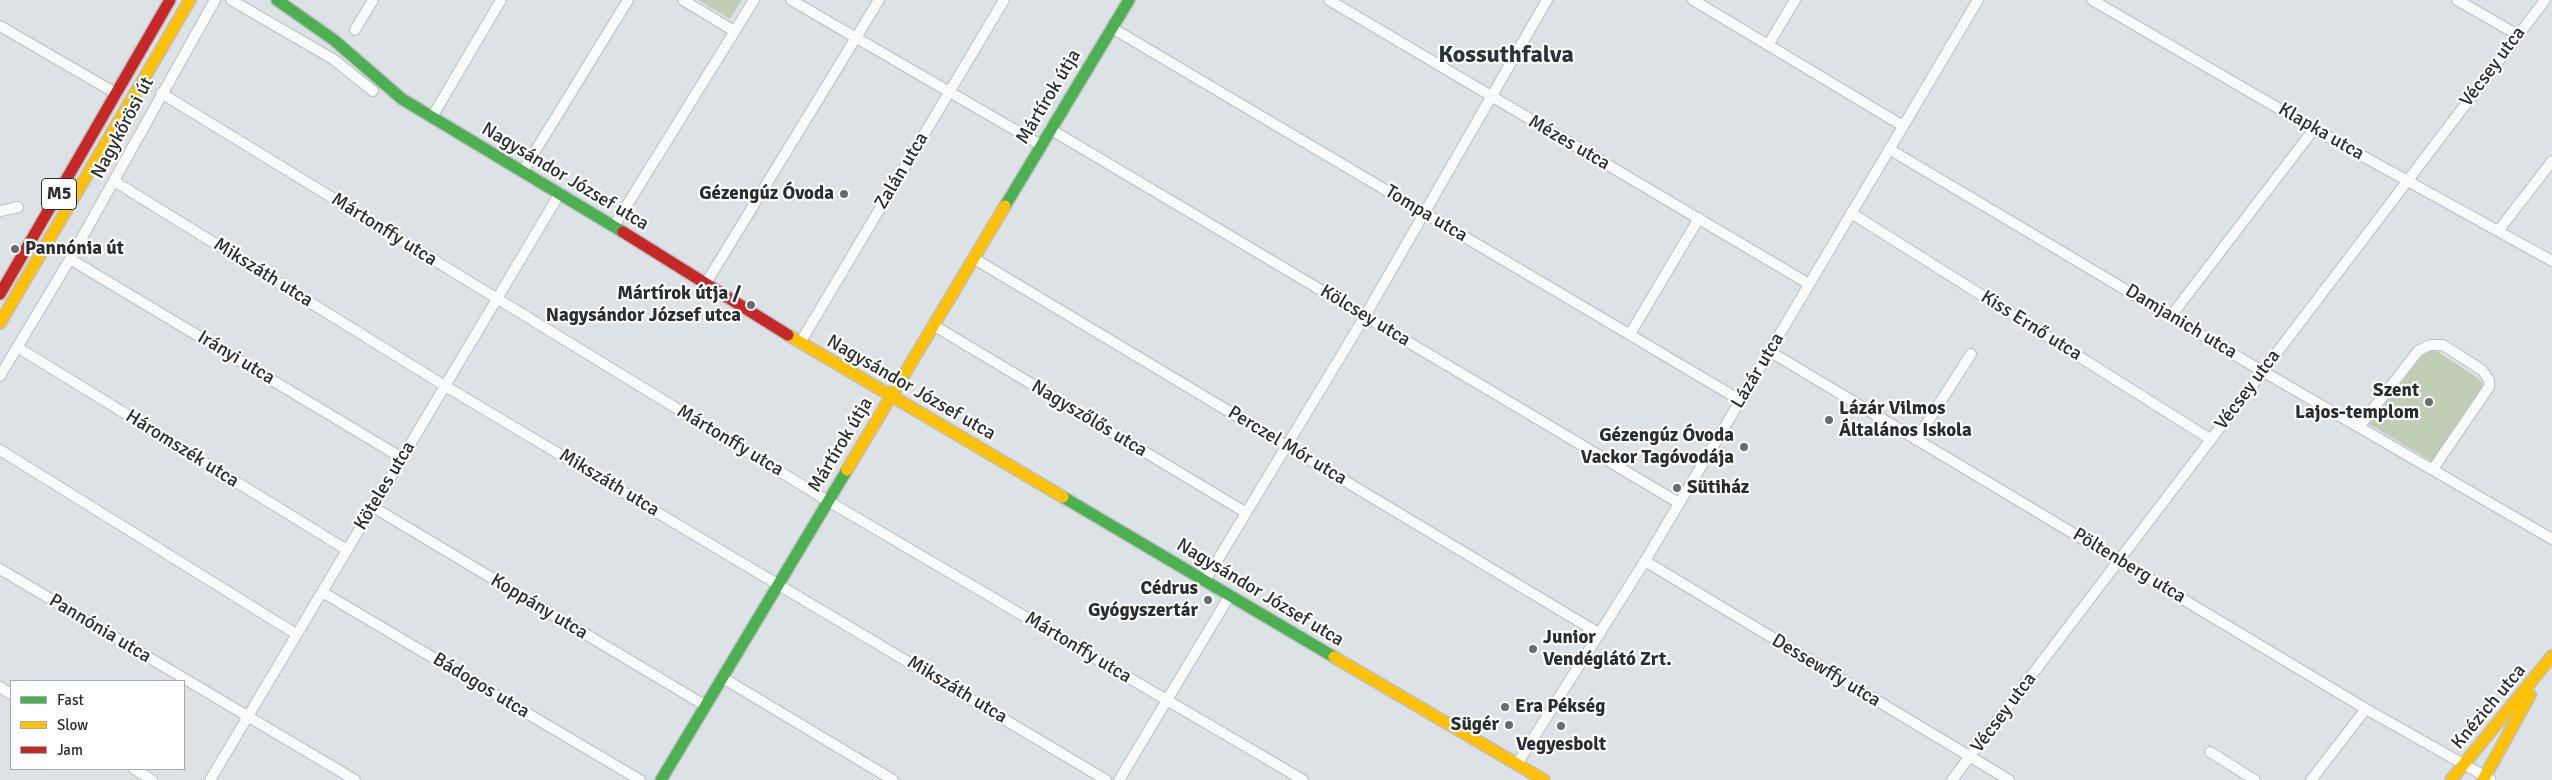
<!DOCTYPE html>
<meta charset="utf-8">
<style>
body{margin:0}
#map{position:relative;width:2552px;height:780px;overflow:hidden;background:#dde2e7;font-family:Signika,sans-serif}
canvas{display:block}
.legend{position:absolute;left:10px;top:680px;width:175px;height:90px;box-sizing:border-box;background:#fff;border:1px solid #a9abac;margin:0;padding:6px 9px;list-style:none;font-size:15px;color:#292d30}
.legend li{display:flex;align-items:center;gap:10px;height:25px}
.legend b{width:25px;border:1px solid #a9abac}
</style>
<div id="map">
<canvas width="2552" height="780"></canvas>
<ul class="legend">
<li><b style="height:6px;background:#4caf50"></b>Fast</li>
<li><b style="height:6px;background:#ffc107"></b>Slow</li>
<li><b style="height:6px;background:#c62828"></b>Jam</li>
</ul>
</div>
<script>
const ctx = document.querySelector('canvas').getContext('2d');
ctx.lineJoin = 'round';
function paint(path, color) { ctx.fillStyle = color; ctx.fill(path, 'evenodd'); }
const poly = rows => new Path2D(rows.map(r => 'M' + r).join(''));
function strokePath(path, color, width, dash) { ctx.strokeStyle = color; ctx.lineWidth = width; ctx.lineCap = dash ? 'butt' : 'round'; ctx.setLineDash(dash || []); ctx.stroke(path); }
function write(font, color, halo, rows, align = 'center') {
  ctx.font = font + ' Signika,sans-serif'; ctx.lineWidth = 4.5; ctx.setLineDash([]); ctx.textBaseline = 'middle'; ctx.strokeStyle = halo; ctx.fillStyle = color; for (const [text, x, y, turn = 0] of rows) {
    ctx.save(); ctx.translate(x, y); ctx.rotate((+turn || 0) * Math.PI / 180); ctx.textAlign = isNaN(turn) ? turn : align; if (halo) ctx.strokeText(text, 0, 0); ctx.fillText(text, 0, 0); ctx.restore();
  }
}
const green = poly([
 [698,0,742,0,730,19],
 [2431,350,2437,351,2478,378,2482,383,2483,390,2433,462,2369,424,2425,352]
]);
const street = poly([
 [231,0,333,59,373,91],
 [683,0,734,31],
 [791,0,1041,145],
 [1329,0,1809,284],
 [1693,0,1903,126],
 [2092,0,2314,129,2552,261],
 [2457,0,2518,35],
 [0,26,117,94],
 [1112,28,1740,400],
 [355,30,373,0],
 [1768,45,1795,0],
 [161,93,828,501,1303,780],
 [432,117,501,0],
 [1050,129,1679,503],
 [1889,149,2257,368,2552,539],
 [523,171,628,0],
 [114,181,445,386,1106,780],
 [0,211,18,207],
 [1851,213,2210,439],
 [614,226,754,0],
 [2499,230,2552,161],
 [973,258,1600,634],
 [70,259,402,458],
 [706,283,879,0],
 [2171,316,2314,129],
 [933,325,1245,512],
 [1630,334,1699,218],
 [800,343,1004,0],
 [17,347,347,550],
 [1769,351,2366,709,2490,779],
 [0,376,70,259,215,0],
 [2359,427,2418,351,2430,345,2443,345,2482,370,2489,380,2489,387,2433,469],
 [1916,440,1971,354],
 [0,450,296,634],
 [373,507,706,706],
 [1645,561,2009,780],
 [0,569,355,780],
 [1205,581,1365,316,1547,0],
 [322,592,640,780],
 [723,678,893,780],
 [0,687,11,694],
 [2210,752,2255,780],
 [1517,764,1645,561,1978,0],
 [134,769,152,780],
 [210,780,560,193],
 [1119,780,1230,595],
 [1952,780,2545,0],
 [2311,780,2366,709]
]);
const fast = poly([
 [277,0,334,40,402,99,623,232],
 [1005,206,1129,0],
 [1063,497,1334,657],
 [661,780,847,470]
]);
const slow = poly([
 [0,323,190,0],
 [788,335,1063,497],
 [847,470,1005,206],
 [1334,657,1544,780],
 [2451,780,2552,656],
 [2483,780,2530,695]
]);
const jam = poly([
 [623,232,788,335],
 [0,294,170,0]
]);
const markers = [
 [844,194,5,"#686c70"],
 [15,249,5,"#686c70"],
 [751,305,5,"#686c70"],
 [2429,402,5,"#686c70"],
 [1829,420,5,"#686c70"],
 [1744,447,5,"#686c70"],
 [1677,488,5,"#686c70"],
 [1208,600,5,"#686c70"],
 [1533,649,5,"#686c70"],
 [1505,707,5,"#686c70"],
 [1509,725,5,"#686c70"],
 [1561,726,5,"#686c70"]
];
const shields = [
 [59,194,35]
];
const shieldNames = [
 ["M5",59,194]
];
const streetNames = [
 ["Vécsey utca",2493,67,-53],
 ["Mártírok útja",1049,97,-59],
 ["Nagykőrösi út",123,128,-62],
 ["Klapka utca",2321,132,30],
 ["Mézes utca",1569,143,30],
 ["Zalán utca",902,171,-59],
 ["Nagysándor József utca",565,177,31],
 ["Tompa utca",1426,214,31],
 ["Mártonffy utca",384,230,32],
 ["Mikszáth utca",263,273,32],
 ["Kölcsey utca",1365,316,31],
 ["Damjanich utca",2181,322,31],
 ["Kiss Ernő utca",2031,326,32],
 ["Irányi utca",236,358,31],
 ["Lázár utca",1758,371,-59],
 ["Nagysándor József utca",911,388,30],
 ["Vécsey utca",2248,390,-53],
 ["Nagyszőlős utca",1089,419,31],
 ["Mártonffy utca",730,441,31],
 ["Mártírok útja",841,445,-59],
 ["Perczel Mór utca",1287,446,31],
 ["Háromszék utca",182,449,32],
 ["Mikszáth utca",609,483,31],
 ["Köteles utca",385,486,-59],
 ["Pöltenberg utca",2129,566,31],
 ["Nagysándor József utca",1260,593,31],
 ["Koppány utca",539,607,31],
 ["Pannónia utca",100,629,31],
 ["Mártonffy utca",1078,648,31],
 ["Dessewffy utca",1826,671,31],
 ["Bádogos utca",481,686,31],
 ["Mikszáth utca",957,690,31],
 ["Knézich utca",2489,707,-50],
 ["Vécsey utca",2004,713,-53]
];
const poiNames = [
 ["Gézengúz Óvoda",834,194],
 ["Pannónia út",25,249,"left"],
 ["Mártírok útja /",741,294],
 ["Nagysándor József utca",741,316],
 ["Szent",2419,391],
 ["Lajos-templom",2419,413],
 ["Lázár Vilmos",1839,409,"left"],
 ["Általános Iskola",1839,431,"left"],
 ["Gézengúz Óvoda",1734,436],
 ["Vackor Tagóvodája",1734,458],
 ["Sütiház",1687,488,"left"],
 ["Cédrus",1198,589],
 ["Gyógyszertár",1198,611],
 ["Junior",1543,638,"left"],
 ["Vendéglátó Zrt.",1543,660,"left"],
 ["Era Pékség",1515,707,"left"],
 ["Sügér",1499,725],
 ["Vegyesbolt",1561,745,"center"]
];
const districtNames = [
 ["Kossuthfalva",1506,56]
];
paint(green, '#c0ceb5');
strokePath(street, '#bbbfc2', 12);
strokePath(fast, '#bbbfc2', 14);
strokePath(slow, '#bbbfc2', 14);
strokePath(jam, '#bbbfc2', 14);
strokePath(street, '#fafbfb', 10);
strokePath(fast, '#4caf50', 11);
strokePath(slow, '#ffc107', 11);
strokePath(jam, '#c62828', 11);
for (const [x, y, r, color] of markers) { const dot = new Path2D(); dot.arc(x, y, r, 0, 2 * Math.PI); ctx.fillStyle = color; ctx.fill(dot); strokePath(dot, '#fff', 2); }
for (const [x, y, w] of shields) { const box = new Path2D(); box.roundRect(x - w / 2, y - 15.5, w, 31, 4); ctx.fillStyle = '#fff'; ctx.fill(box); strokePath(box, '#292d30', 1); }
write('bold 18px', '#292d30', null, shieldNames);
write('19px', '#292d30', '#fff', streetNames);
write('bold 19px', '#292d30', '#fff', poiNames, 'right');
write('bold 24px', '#2c343a', '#fff', districtNames);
</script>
